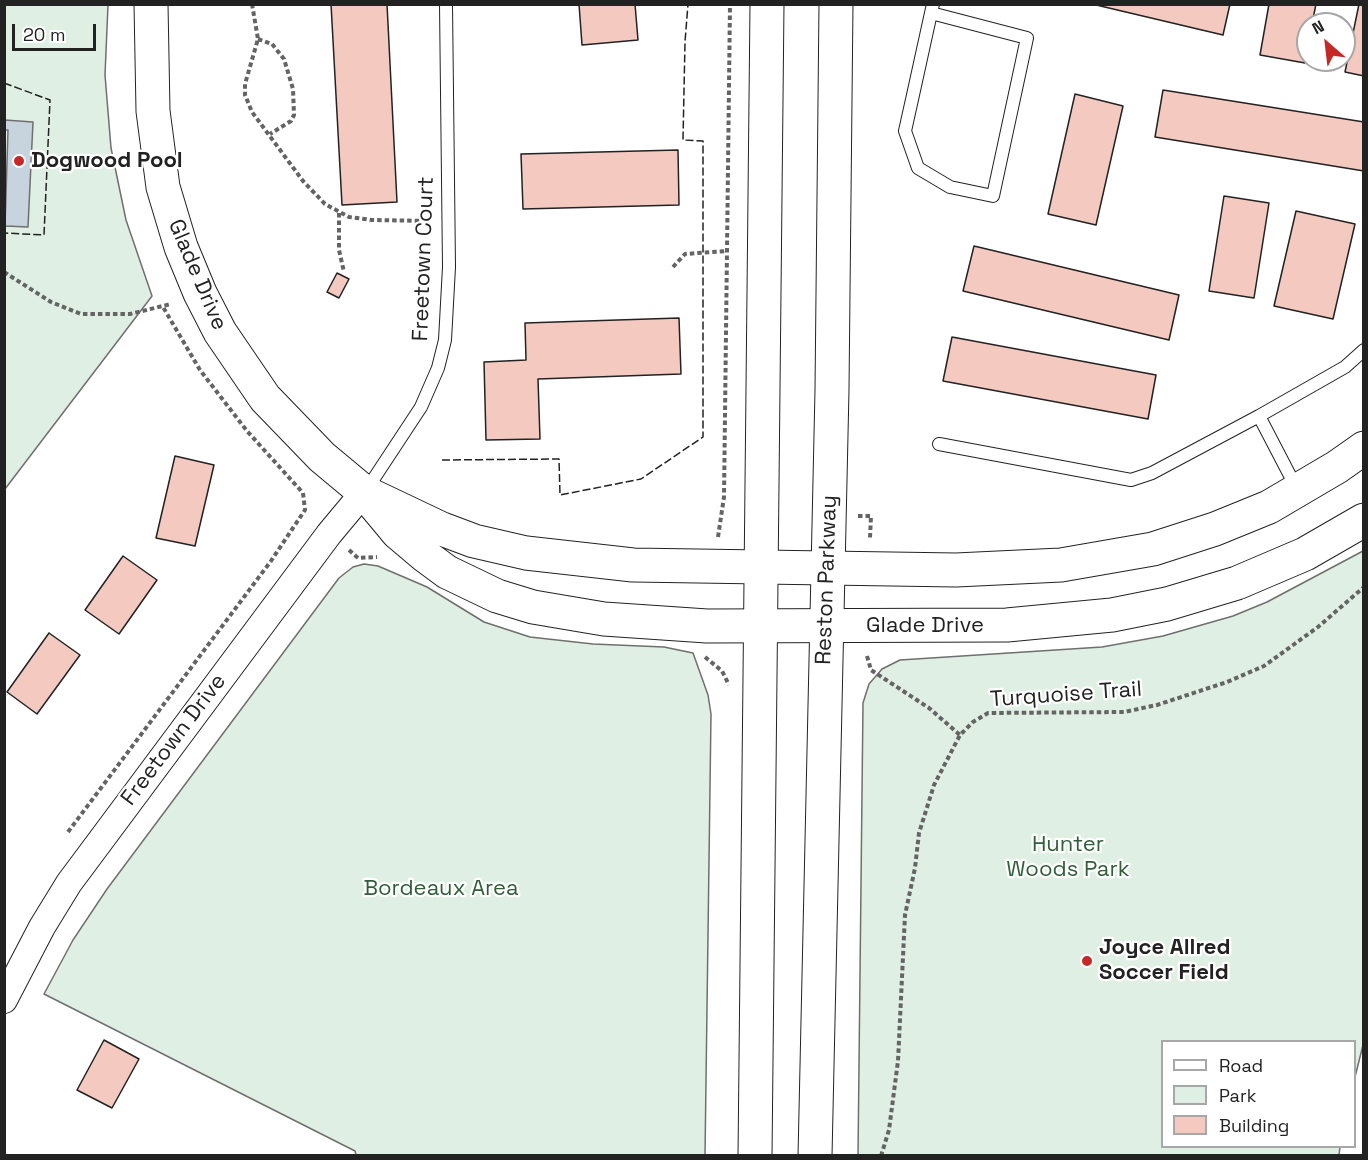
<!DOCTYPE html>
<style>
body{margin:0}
#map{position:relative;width:1368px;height:1160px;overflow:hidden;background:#fff;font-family:"Space Grotesk",sans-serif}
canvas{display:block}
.frame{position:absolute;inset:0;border:6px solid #222;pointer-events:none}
.legend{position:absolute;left:1161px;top:1040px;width:195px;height:108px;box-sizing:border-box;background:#fff;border:2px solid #a7a7a7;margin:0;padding:8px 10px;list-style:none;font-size:18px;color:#222}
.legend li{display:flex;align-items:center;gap:12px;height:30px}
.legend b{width:30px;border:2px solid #a7a7a7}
.north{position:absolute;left:1296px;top:12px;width:60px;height:60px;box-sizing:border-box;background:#fff;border:2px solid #a7a7a7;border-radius:50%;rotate:332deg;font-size:16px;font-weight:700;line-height:24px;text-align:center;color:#222}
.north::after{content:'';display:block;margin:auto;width:21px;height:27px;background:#c62828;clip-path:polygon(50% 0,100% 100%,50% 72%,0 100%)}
.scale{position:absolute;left:12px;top:24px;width:84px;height:27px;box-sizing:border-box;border:3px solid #222;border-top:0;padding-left:8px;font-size:18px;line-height:21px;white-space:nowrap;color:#222;-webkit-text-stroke:4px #fff;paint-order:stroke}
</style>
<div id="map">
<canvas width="1368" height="1160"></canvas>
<div class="frame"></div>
<ul class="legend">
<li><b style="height:8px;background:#fff"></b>Road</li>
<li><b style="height:16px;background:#e0efe3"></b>Park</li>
<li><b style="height:16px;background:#f3c9c0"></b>Building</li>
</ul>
<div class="north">N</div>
<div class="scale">20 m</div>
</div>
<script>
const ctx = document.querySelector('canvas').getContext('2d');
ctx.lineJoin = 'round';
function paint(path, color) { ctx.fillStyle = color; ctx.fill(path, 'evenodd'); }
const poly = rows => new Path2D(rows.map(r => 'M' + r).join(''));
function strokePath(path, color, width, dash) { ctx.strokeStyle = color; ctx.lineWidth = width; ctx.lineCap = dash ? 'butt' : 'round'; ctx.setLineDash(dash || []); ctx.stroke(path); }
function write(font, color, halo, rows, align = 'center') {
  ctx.font = font + ' "Space Grotesk",sans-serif'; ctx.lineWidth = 4.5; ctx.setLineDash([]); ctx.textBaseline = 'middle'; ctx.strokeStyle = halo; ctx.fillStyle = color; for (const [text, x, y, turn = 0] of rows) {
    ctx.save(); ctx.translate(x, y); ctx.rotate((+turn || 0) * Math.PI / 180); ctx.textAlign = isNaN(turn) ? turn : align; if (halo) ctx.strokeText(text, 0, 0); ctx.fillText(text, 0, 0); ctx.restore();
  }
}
const green = poly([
 [5,5,108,5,105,75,111,148,126,220,152,296,5,489,5,5],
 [1363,551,1364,1041,1355,1077,1354,1042,1162,1042,1162,1146,1340,1147,1339,1155,858,1155,863,703,869,684,882,669,900,660,1102,647,1163,636,1233,616,1267,602,1363,551],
 [364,564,378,566,427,587,484,622,530,637,593,644,664,647,693,653,708,695,711,714,705,1155,356,1155,355,1151,44,994,73,940,107,889,339,578,353,567,364,564]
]);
const water = poly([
 [5,120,33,122,28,227,5,226,8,130,5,130,5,120]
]);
const building = poly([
 [331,4,387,4,397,202,342,205,331,4],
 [579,4,635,4,638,40,582,45,579,4],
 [1092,4,1230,4,1223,35,1092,4],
 [1269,4,1316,4,1312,24,1308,24,1305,63,1260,55,1269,4],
 [1359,4,1364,4,1364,76,1345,72,1359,4],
 [1163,90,1364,122,1364,171,1155,137,1163,90],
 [1075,94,1123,106,1096,225,1048,214,1075,94],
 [678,150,679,205,523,209,521,154,678,150],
 [1224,196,1269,203,1254,298,1209,291,1224,196],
 [1296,211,1355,224,1333,319,1274,306,1296,211],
 [974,246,1179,295,1169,340,963,291,974,246],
 [337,273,349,279,339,298,327,292,337,273],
 [679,318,681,374,538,379,540,439,486,440,484,362,526,360,525,323,679,318],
 [952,337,1156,375,1148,419,943,381,952,337],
 [175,456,214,465,195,546,156,538,175,456],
 [123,556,157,580,119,634,85,610,123,556],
 [49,633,80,655,37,714,7,692,49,633],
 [104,1040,139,1059,112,1108,77,1090,104,1040]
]);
const path = poly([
 [252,4,258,39,245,84,245,95,252,112,303,181,325,204,349,217,372,220,430,221],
 [258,39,272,44,284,59,293,89,294,115,291,121,270,134],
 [339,213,339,250,344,272],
 [673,267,685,254,726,251],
 [4,272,51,302,81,314,130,314,171,304],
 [858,516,871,516,870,538],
 [718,537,724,497,730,4],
 [349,550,358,558,377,557],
 [867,656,871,670,929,708,960,735],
 [705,657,722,671,729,685],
 [68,832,271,561,305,510,303,493,247,431,200,370,163,307],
 [881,1156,889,1130,898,1061,905,915,915,868,919,833,934,785,960,735,973,722,988,713,1124,712,1157,705,1227,682,1264,666,1318,627,1364,587]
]);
const lane = poly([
 [931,13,1027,38,993,196,950,187,918,168,905,131,913,95,931,13,933,4],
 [1259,416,1297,489],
 [939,444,1131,480,1152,473,1259,416,1345,367,1364,350],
 [365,492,421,407,438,368,445,340,449,267,446,4]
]);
const street = poly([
 [4,1000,42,927,69,883,329,534,364,492]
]);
const secondary = poly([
 [151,4,153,111,163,187,181,247,200,293,220,332,265,398,322,457,364,492,442,529,474,541,526,553,633,565,956,570,1061,565,1153,549,1215,529,1269,507,1337,467,1364,448],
 [373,503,398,533,424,555,447,572,497,596,533,607,604,619,707,626,1007,625,1112,615,1167,604,1237,583,1305,554,1364,520]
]);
const primary = poly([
 [755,1156,767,4],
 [815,1156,832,390,836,4]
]);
const fence = poly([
 [4,83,50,100,44,235,4,233],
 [442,460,559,459,560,495,641,479,703,437,703,141,683,140,685,42,688,4]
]);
const markers = [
 [19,161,6,"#c62828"],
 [1087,961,6,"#c62828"]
];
const poiNames = [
 ["Dogwood Pool",31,161],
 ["Joyce Allred",1099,948],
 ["Soccer Field",1099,973]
];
const streetNames = [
 ["Freetown Court",424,259,-88],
 ["Glade Drive",197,275,67],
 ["Reston Parkway",827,580,-88],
 ["Glade Drive",925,626],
 ["Turquoise Trail",1066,695,-4],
 ["Freetown Drive",174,740,-53]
];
const parkNames = [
 ["Hunter",1068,845],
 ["Woods Park",1068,870],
 ["Bordeaux Area",441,889]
];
paint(green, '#e0efe3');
strokePath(green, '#6f6f6f', 1.5);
paint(water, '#c7d3dd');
strokePath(water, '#6f6f6f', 1.5);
paint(building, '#f3c9c0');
strokePath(building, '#222', 1.5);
strokePath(lane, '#222', 14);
strokePath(street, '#222', 28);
strokePath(secondary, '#222', 35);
strokePath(primary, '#222', 35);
strokePath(path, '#646464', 4, [4.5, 3]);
strokePath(lane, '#fff', 12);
strokePath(street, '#fff', 26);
strokePath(secondary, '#fff', 33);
strokePath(primary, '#fff', 33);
strokePath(fence, '#222', 1.5, [8, 3]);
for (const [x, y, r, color] of markers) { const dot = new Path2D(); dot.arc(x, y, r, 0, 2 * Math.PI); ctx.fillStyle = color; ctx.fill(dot); strokePath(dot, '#fff', 2); }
write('bold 22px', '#222', '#fff', poiNames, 'left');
write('22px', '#222', '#fff', streetNames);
write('22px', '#2f5e38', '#fff', parkNames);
</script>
